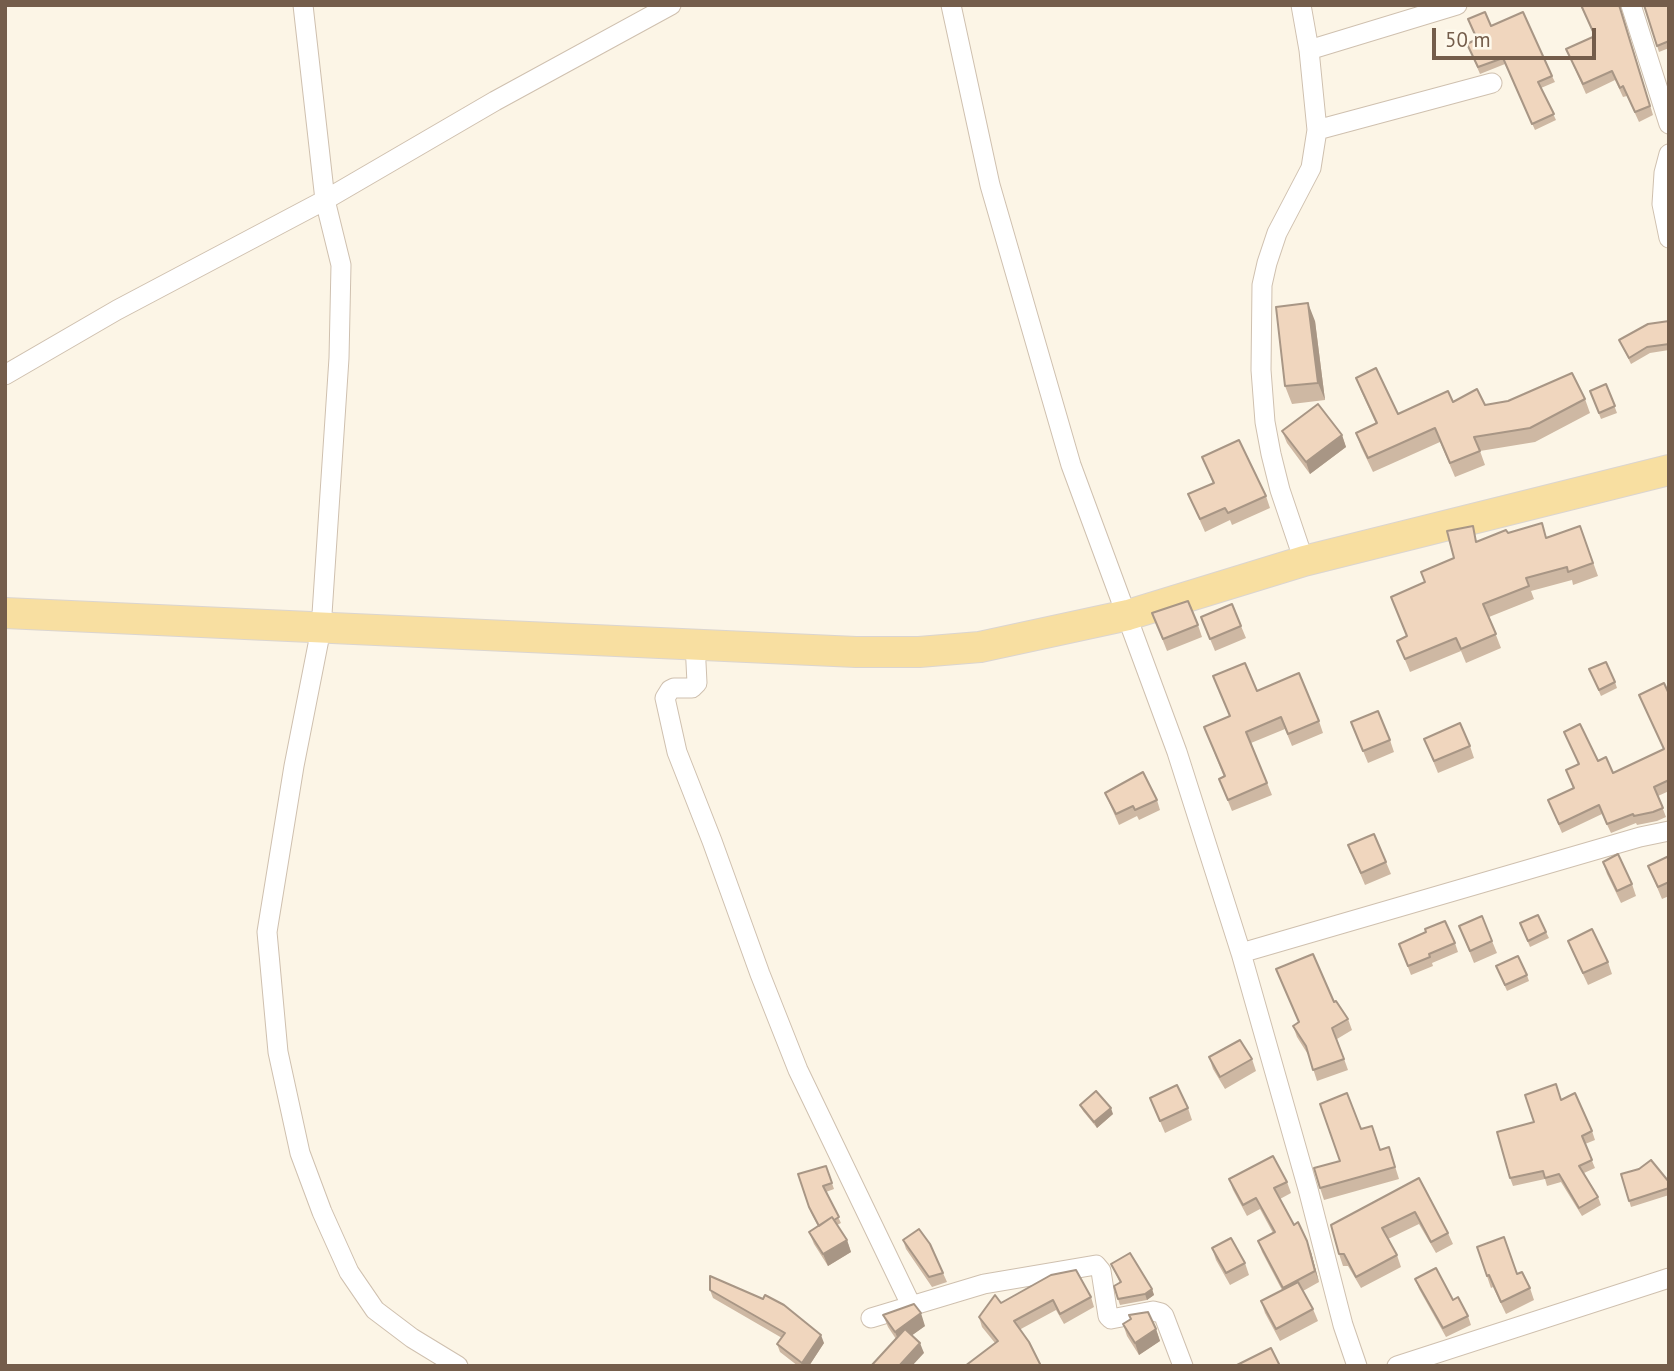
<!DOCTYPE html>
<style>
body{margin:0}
#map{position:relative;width:1674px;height:1371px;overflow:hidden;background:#fcf5e6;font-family:"PT Sans",sans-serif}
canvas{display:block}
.frame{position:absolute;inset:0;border:7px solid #745d4b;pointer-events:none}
.scale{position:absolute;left:1432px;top:28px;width:164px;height:32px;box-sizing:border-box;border:4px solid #745d4b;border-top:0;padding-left:9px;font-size:21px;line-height:24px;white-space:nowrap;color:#745d4b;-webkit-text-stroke:5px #fef9ec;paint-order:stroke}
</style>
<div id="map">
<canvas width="1674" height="1371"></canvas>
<div class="frame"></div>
<div class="scale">50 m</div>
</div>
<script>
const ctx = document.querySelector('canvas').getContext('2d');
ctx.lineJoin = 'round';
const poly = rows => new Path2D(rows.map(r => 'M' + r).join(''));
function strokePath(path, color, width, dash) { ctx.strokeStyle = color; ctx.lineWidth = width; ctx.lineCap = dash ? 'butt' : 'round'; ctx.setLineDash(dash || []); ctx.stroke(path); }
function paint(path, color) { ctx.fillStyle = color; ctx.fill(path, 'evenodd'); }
const street = poly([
 [303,5,325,200,341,265,339,358,321,629,294,766,267,932,278,1052,300,1153,322,1212,349,1272,375,1310,412,1338,458,1366],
 [951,5,990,185,1071,465,1177,752,1241,953,1308,1189,1343,1325,1357,1366],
 [1301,5,1309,50,1317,130,1311,168,1277,233,1267,263,1262,285,1261,370,1265,422,1271,454,1280,490,1304,561],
 [1631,5,1669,124],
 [1309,50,1457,5],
 [1317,130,1492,83],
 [1669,154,1664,173,1662,204,1669,238],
 [5,375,117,310,325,200,495,101,671,5],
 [695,643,697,683,692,688,674,688,670,690,665,698,677,752,712,841,760,974,798,1070,911,1305],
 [1241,953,1640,837,1669,831],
 [871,1318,984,1284,1096,1265,1101,1271,1108,1316,1111,1319,1153,1311,1161,1313,1164,1316,1183,1366],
 [1397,1366,1669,1278]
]);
const primary = poly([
 [5,613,856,652,919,652,980,647,1128,615,1304,561,1669,470]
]);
const wall = poly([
 [1580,5,1620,5,1653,115,1639,122,1627,96,1623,97,1615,80,1586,94,1566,49,1595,36],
 [1644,5,1669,5,1669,48,1659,52],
 [1468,19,1491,26,1552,76,1555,82,1541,88,1556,120,1535,130,1505,64,1480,74,1467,44,1477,39],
 [1315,321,1325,400,1292,404,1285,386],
 [1669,321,1669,350,1650,353,1631,364,1619,340],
 [1356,378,1398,414,1453,402,1485,405,1585,399,1590,413,1535,442,1480,451,1485,465,1455,477,1440,442,1373,472,1361,447,1356,433,1376,424,1361,391],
 [1606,384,1617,413,1601,419,1590,391],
 [1282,431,1342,435,1346,447,1310,474,1287,443],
 [1202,457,1266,496,1270,508,1232,525,1230,520,1205,532,1188,494,1213,483],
 [1580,526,1598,576,1573,585,1572,580,1531,591,1534,599,1489,617,1501,648,1466,663,1461,651,1410,672,1397,641,1407,637,1391,597,1425,583,1421,572,1454,558,1478,542,1508,533,1547,537],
 [1152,613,1198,625,1202,637,1167,651],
 [1201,617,1241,626,1246,638,1215,651],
 [1589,669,1615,682,1617,688,1601,696],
 [1213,676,1257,691,1319,721,1323,733,1292,746,1285,729,1251,743,1272,795,1232,811,1219,779,1224,777,1204,727,1230,717],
 [1669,694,1669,791,1658,796,1666,817,1657,821,1637,825,1636,823,1611,833,1602,814,1562,833,1548,800,1573,788,1566,770,1579,764,1564,732,1598,761,1613,773,1664,749,1639,695],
 [1351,722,1390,740,1394,752,1368,763],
 [1424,739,1470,746,1474,758,1438,773],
 [1105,793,1157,800,1160,810,1139,820,1137,816,1119,825],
 [1348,845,1386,862,1391,874,1365,885],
 [1669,856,1669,896,1662,899,1648,866],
 [1603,862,1632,884,1636,896,1621,903,1607,874],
 [1520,923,1546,932,1549,938,1530,947],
 [1459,926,1492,941,1497,953,1474,963],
 [1568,941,1608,962,1612,974,1588,985,1573,953],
 [1455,943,1458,952,1432,963,1433,966,1411,975,1399,944],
 [1496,966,1527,975,1529,981,1507,991],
 [1276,969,1334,1002,1348,1019,1352,1030,1337,1039,1348,1070,1317,1081,1309,1056,1297,1037,1293,1026,1299,1023],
 [1209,1057,1252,1059,1256,1071,1225,1089,1213,1069],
 [1150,1098,1188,1108,1192,1120,1165,1133],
 [1561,1100,1592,1131,1595,1140,1585,1144,1595,1168,1584,1173,1598,1197,1601,1205,1582,1216,1561,1182,1547,1186,1545,1179,1513,1186,1510,1178],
 [1080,1105,1113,1114,1097,1128,1083,1111],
 [1361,1129,1380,1150,1389,1147,1399,1179,1324,1200,1320,1188],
 [826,1166,834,1189,826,1192,841,1223,837,1225,847,1240,851,1252,828,1266,814,1244,809,1232,818,1226,811,1213,798,1174],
 [1621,1174,1669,1182,1669,1195,1631,1207],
 [1419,1178,1448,1233,1453,1244,1436,1253,1419,1224,1388,1239,1397,1255,1401,1267,1361,1288,1348,1266,1343,1266,1339,1254],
 [1229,1179,1287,1182,1291,1193,1280,1199,1294,1225,1311,1252,1319,1282,1303,1291,1313,1309,1318,1321,1280,1341,1265,1313,1261,1301,1282,1290,1262,1252,1258,1241,1273,1233,1260,1209,1247,1216,1233,1190],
 [903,1240,943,1273,947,1282,932,1287,906,1249],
 [1477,1247,1517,1274,1530,1288,1534,1300,1506,1314,1493,1287,1491,1288],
 [1212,1248,1245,1263,1249,1275,1230,1285,1216,1260],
 [1111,1264,1152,1289,1154,1295,1147,1300,1120,1305,1118,1299,1120,1283],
 [1415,1279,1453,1300,1468,1316,1471,1325,1446,1337,1419,1289],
 [710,1290,824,1343,809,1366,798,1366,780,1352,777,1344,782,1338,713,1298],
 [1091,1297,1094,1307,1064,1324,1056,1310,995,1343,982,1327,979,1317,1001,1303],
 [883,1315,925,1326,912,1335,924,1353,896,1339,888,1327],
 [1129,1315,1156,1329,1160,1341,1139,1355,1127,1336,1123,1324,1131,1319]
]);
const shadedWall = poly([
 [1308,303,1315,321,1325,400,1318,383],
 [1342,435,1346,447,1310,474,1306,462],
 [1111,1108,1113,1114,1097,1128,1094,1122],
 [847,1240,851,1252,828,1266,823,1254],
 [1307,1241,1311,1252,1319,1282,1315,1271],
 [1152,1289,1154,1295,1147,1300,1145,1294],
 [921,1313,925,1326,900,1344,895,1332],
 [1156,1329,1160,1341,1139,1355,1135,1343],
 [821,1335,824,1343,809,1366,803,1366,802,1363],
 [920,1343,924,1353,912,1366,899,1366]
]);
const building = poly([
 [1581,5,1619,5,1650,106,1635,112,1623,86,1620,88,1612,71,1583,84,1566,49,1595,36,1581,5],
 [1644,5,1669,5,1669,41,1657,46,1644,5],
 [1485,12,1491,26,1523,12,1552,76,1538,82,1554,114,1532,124,1503,58,1478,67,1467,44,1477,39,1468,19,1485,12],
 [1308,303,1318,383,1285,386,1276,307,1308,303],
 [1669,321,1669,344,1647,347,1629,358,1619,340,1648,324,1669,321],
 [1376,368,1398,414,1448,391,1453,402,1477,389,1485,405,1508,401,1572,373,1585,399,1530,428,1474,437,1480,451,1450,463,1435,428,1368,458,1356,433,1377,423,1356,378,1376,368],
 [1606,384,1615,406,1599,413,1590,391,1606,384],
 [1318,404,1342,435,1306,462,1282,431,1318,404],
 [1239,440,1266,496,1228,513,1225,508,1200,519,1188,494,1214,483,1202,457,1239,440],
 [1542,523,1546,538,1580,526,1593,563,1568,572,1567,567,1526,578,1529,586,1483,604,1496,634,1461,649,1456,638,1405,659,1397,641,1407,636,1391,597,1425,582,1421,572,1454,558,1447,531,1473,526,1476,542,1506,530,1508,533,1542,523],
 [1188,601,1198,625,1163,639,1152,613,1188,601],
 [1232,604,1241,626,1210,639,1201,617,1232,604],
 [1606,662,1615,682,1599,690,1589,669,1606,662],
 [1245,663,1257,691,1299,673,1319,721,1288,734,1281,717,1246,732,1267,783,1228,800,1219,779,1225,776,1204,727,1230,716,1213,676,1245,663],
 [1664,683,1669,694,1669,780,1654,787,1663,808,1653,812,1634,816,1633,814,1607,824,1599,805,1559,824,1548,800,1574,788,1566,770,1579,764,1564,732,1580,724,1598,761,1606,757,1613,773,1664,749,1639,695,1664,683],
 [1378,711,1390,740,1363,751,1351,722,1378,711],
 [1460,723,1470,746,1434,761,1424,739,1460,723],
 [1143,772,1157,800,1135,810,1133,806,1116,814,1105,793,1143,772],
 [1374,834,1386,862,1361,873,1348,845,1374,834],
 [1618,854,1632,884,1617,891,1603,862,1618,854],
 [1669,856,1669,882,1658,887,1648,866,1669,856],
 [1538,915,1546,932,1528,941,1520,923,1538,915],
 [1482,916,1492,941,1470,951,1459,926,1482,916],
 [1445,921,1455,943,1429,954,1430,957,1408,966,1399,944,1426,932,1425,929,1445,921],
 [1592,929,1608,962,1583,973,1568,941,1592,929],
 [1313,954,1334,1002,1336,1001,1348,1019,1332,1028,1344,1059,1313,1070,1306,1046,1293,1026,1299,1022,1276,969,1313,954],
 [1518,956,1527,975,1505,985,1496,966,1518,956],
 [1240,1040,1252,1059,1220,1077,1209,1057,1240,1040],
 [1556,1084,1561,1100,1575,1093,1592,1131,1582,1136,1592,1160,1579,1166,1598,1197,1579,1208,1559,1174,1545,1178,1543,1171,1510,1178,1497,1132,1534,1122,1525,1095,1556,1084],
 [1177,1085,1188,1108,1160,1121,1150,1098,1177,1085],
 [1096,1091,1111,1108,1094,1122,1080,1105,1096,1091],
 [1347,1093,1361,1129,1372,1126,1380,1150,1389,1147,1395,1167,1320,1188,1314,1168,1340,1161,1320,1104,1347,1093],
 [1273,1156,1287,1182,1274,1188,1294,1225,1298,1222,1307,1241,1315,1271,1283,1288,1258,1241,1275,1232,1256,1198,1243,1205,1229,1179,1273,1156],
 [1651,1160,1669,1182,1669,1188,1629,1201,1621,1174,1639,1169,1651,1160],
 [826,1166,832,1183,823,1186,839,1217,834,1220,832,1217,819,1226,809,1207,798,1174,826,1166],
 [1419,1178,1448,1233,1431,1242,1415,1212,1382,1228,1397,1255,1356,1277,1344,1254,1339,1254,1331,1225,1419,1178],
 [832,1217,847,1240,823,1254,809,1232,832,1217],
 [919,1229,930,1244,943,1273,929,1277,903,1240,919,1229],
 [1504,1237,1517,1274,1522,1272,1530,1288,1501,1302,1489,1275,1487,1276,1477,1247,1504,1237],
 [1231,1238,1245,1263,1226,1273,1212,1248,1231,1238],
 [1130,1253,1152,1289,1145,1294,1118,1299,1114,1286,1121,1282,1111,1264,1130,1253],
 [1436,1268,1453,1300,1458,1297,1468,1316,1443,1328,1415,1279,1436,1268],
 [1076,1270,1091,1297,1060,1314,1053,1300,1014,1321,1029,1342,1041,1366,965,1366,998,1341,979,1317,995,1295,1001,1303,1051,1275,1076,1270],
 [710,1276,763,1299,765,1295,784,1305,821,1335,802,1363,777,1344,785,1333,710,1290,710,1276],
 [1298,1282,1313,1309,1276,1329,1261,1301,1298,1282],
 [914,1304,921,1313,895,1332,883,1315,914,1304],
 [1148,1312,1156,1329,1135,1343,1123,1324,1131,1319,1129,1315,1148,1312],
 [905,1329,920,1343,899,1366,871,1366,905,1329],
 [1271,1348,1280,1366,1238,1366,1237,1365,1271,1348]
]);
strokePath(street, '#cfc0af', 21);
strokePath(primary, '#dbd5d0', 32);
strokePath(street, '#fff', 19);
strokePath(primary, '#f8dfa1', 30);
paint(wall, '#ceb8a3');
paint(shadedWall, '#a89685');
paint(building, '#f0d6be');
strokePath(building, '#a89685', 2);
</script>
